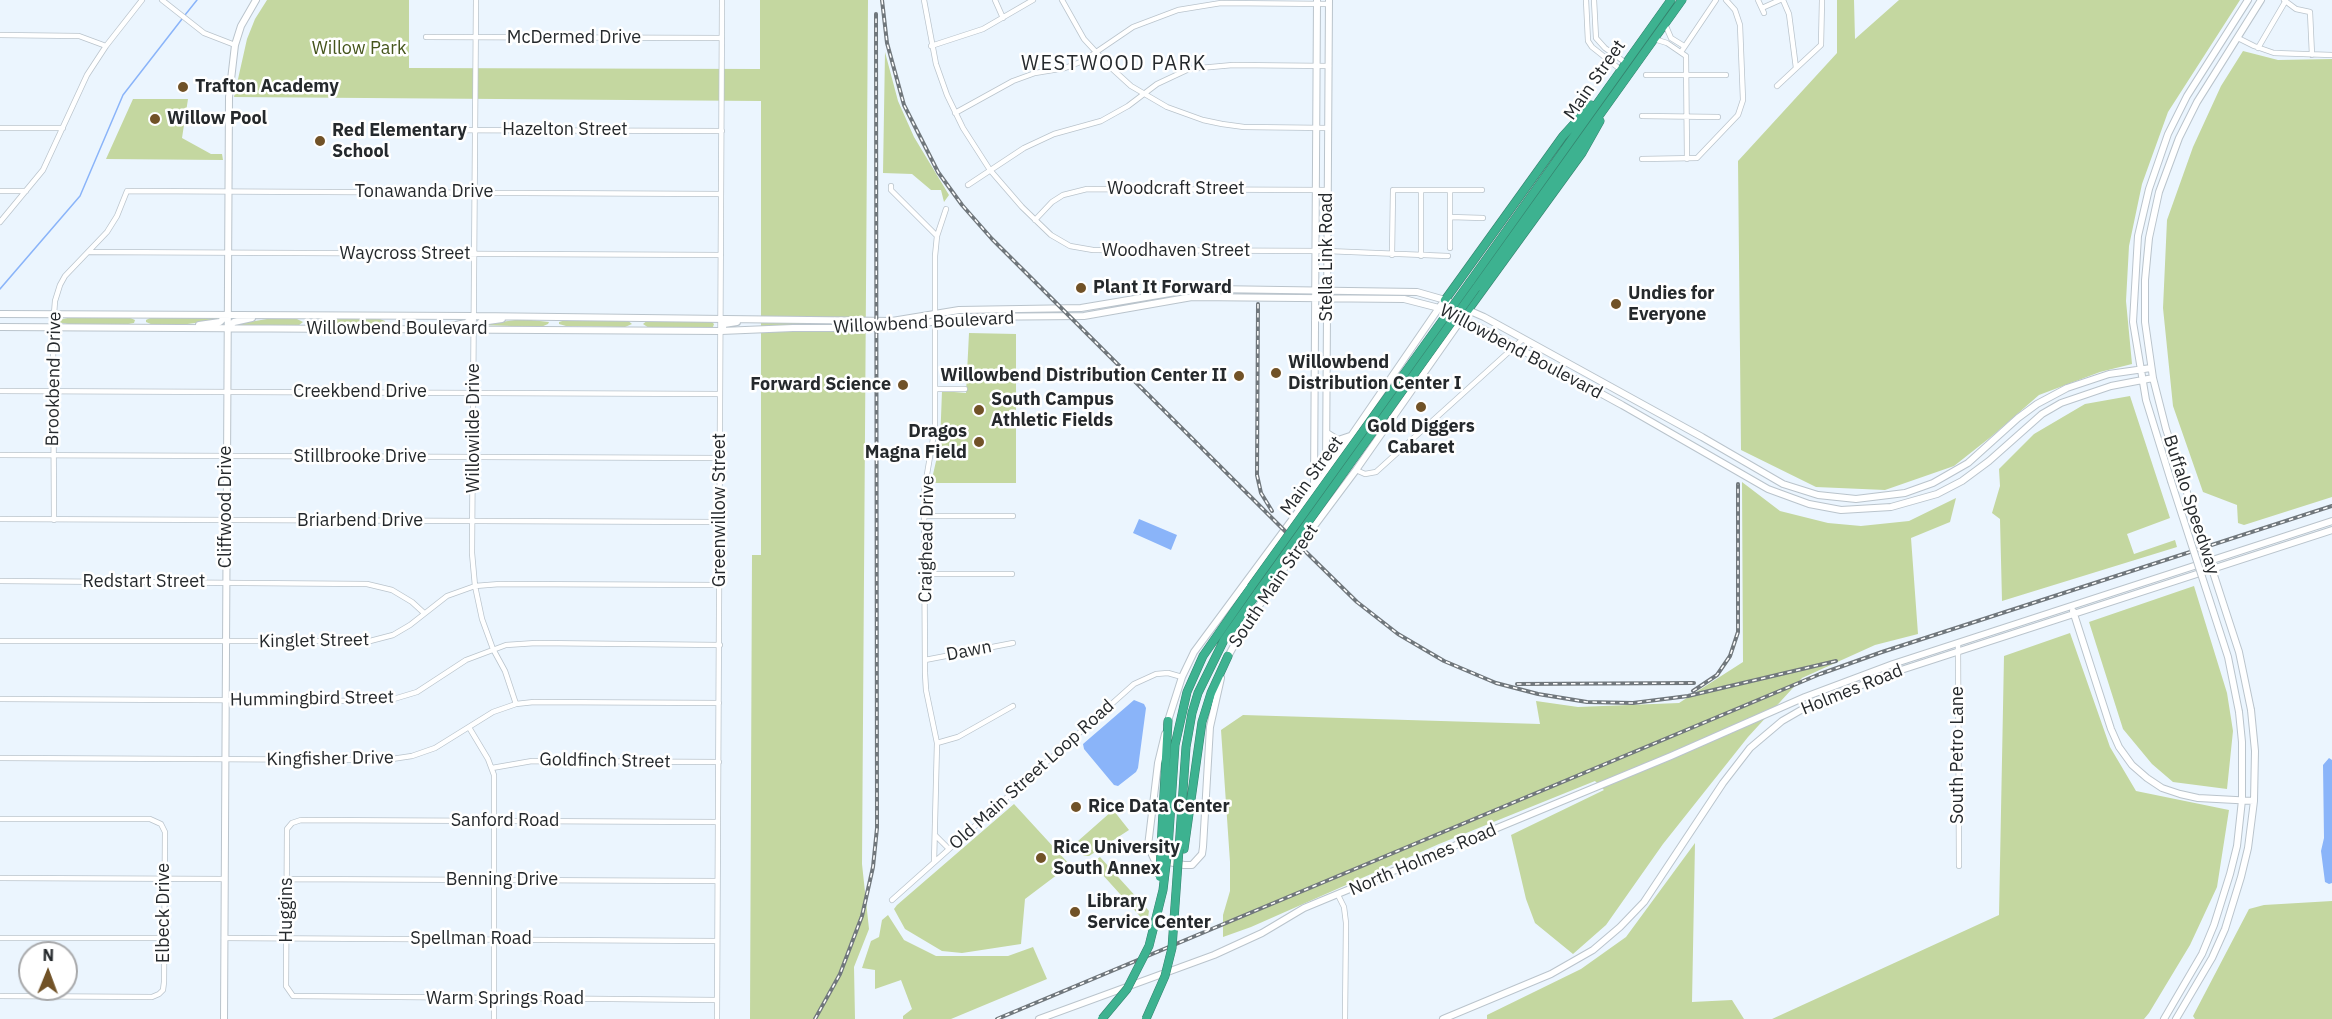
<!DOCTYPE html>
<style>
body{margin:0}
#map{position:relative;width:2332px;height:1019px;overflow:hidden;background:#ebf5fe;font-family:"IBM Plex Sans",sans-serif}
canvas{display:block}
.north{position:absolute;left:18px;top:941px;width:60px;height:60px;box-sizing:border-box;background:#fff;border:2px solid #a8a9ab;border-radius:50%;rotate:1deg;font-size:16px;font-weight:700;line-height:24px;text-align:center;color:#25292c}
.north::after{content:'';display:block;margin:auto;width:21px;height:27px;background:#715227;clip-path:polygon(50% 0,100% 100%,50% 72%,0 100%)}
</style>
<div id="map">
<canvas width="2332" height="1019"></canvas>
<div class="north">N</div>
</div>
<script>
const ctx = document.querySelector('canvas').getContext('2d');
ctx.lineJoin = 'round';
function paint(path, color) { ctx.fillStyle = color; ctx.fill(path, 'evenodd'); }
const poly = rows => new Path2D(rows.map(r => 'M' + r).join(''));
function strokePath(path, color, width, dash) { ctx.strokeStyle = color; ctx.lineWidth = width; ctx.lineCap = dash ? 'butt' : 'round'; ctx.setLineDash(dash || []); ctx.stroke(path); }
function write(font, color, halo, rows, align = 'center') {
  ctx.font = font + ' "IBM Plex Sans",sans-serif'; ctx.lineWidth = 5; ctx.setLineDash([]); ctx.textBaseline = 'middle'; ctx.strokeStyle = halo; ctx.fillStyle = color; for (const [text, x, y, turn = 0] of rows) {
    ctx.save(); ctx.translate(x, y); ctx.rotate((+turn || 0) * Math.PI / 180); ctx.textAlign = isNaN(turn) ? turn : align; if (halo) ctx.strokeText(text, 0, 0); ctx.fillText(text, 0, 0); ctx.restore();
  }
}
const green = poly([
 [267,0,409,0,409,68,760,69,760,0,868,0,862,864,869,929,854,967,855,1019,750,1019,752,555,761,555,761,101,234,97,247,39,255,19],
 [1837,0,1854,0,1855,39,1899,0,2240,0,2168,112,2142,184,2129,246,2126,301,2132,364,2100,372,2039,395,1992,436,1954,466,1885,490,1816,487,1741,450,1738,161,1837,53],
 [2243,51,2278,60,2332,59,2332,497,2244,525,2238,523,2237,505,2203,492,2173,406,2163,308,2167,220,2193,147,2221,86],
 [885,52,898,101,914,137,949,195,944,202,941,190,931,190,912,174,883,173],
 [133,99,188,99,182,138,211,154,222,154,223,160,106,159],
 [72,317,128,317,135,320,134,323,123,325,68,324,57,322,58,320],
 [150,318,217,318,218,320,180,325,153,325,146,322,146,320],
 [273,318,295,318,303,322,298,326,236,325,237,324],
 [328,319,380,319,385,321,385,323,379,326,320,325,314,323,314,321],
 [522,319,549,322,548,324,541,327,480,325],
 [569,319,626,319,632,324,625,327,566,326,559,324,559,322],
 [648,320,711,321,714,324,713,327,705,328,649,328,643,324],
 [969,333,1016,334,1016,483,931,483,940,444,942,391,966,393],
 [2130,396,2170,518,2127,534,2134,554,2175,540,2177,547,2002,601,2000,519,1992,513,2000,486,1999,469,2034,434,2085,404],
 [1742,482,1780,511,1828,523,1861,526,1909,521,1956,498,1950,522,1911,538,1918,634,1875,645,1802,678,1748,737,1663,844,1606,925,1573,954,1535,923,1526,899,1511,835,1604,790,1595,781,1439,844,1251,927,1223,937,1223,915,1230,891,1230,862,1221,730,1243,715,1540,724,1536,701,1578,707,1679,703,1743,662],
 [2194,586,2227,693,2233,731,2227,789,2173,782,2152,764,2123,729,2089,622],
 [2070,633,2110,747,2136,791,2229,810,2217,887,2190,945,2149,1013,2144,1019,1772,1019,1999,915,2004,656],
 [1014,804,1070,865,1025,899,1021,944,962,953,942,951,905,929,894,909,897,905],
 [1112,811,1114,811,1129,830,1089,856,1084,856,1076,847,1078,841],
 [1695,843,1692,1002,1732,1000,1744,1019,1487,1019,1487,1015,1581,969,1626,937],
 [1100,857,1149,911,1147,924,1092,863],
 [2332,901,2332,1019,2195,1019,2193,1016,2249,909,2264,905],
 [888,915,904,940,936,956,1008,956,1033,947,1047,979,951,1019,903,1019,903,1016,912,1009,901,980,875,989,875,970,862,968,871,941,879,937,882,920]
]);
const water = poly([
 [1139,519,1177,535,1171,550,1133,533],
 [1134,700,1144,704,1146,708,1138,768,1136,772,1118,786,1114,785,1084,749,1083,744],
 [2329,758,2332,760,2332,883,2329,884,2325,882,2321,851,2324,838,2323,765]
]);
const stream = poly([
 [185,15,197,0],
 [0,289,80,196,123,95,182,19]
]);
const street = poly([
 [162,0,204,33,235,45],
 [476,0,472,553,475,586,482,619,493,649,505,671,516,704],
 [924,0,936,64,947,95,963,128,990,170,1022,207,1051,235,1070,246,1093,250,1327,251,1448,256],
 [995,0,1003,18],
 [1062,0,1084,39,1108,65,1131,86,1167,107,1203,120,1222,124,1244,127,1328,128],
 [1586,0,1588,41,1592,47,1621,70],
 [1594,0,1596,38,1605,48,1626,63],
 [1758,0,1764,13],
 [1783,0,1789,14,1796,68],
 [2284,0,2296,9,2310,12,2312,55],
 [1762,8,1780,0],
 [1665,24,1671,38,1684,46],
 [0,35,79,36,106,46],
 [426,37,722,38],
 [2238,38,2254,46,2274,53,2332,55],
 [1654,39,1667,43,1686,56,1687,159],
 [931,46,983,29,1033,0],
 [2258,48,2285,2],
 [1681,52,1716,0],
 [1646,75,1726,75],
 [1777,86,1821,45,1822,0],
 [955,113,1013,81,1035,73,1065,68,1083,61,1133,27,1178,10,1221,3,1329,4],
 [1642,116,1718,117],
 [0,128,63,128],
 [408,130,722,131],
 [1642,159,1697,158,1738,115,1743,100,1740,25,1735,10,1726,0],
 [968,185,1024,148,1054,134,1101,121,1128,106,1157,84,1189,69,1233,65,1329,66],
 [891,186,891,190,937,236],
 [0,191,26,191],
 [1450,217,1483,218],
 [1035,220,1052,202,1063,195,1087,189,1328,190],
 [0,222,43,170,87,75,106,46,142,0],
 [1450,248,1450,190],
 [89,252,721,255],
 [1392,255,1393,190,1482,190],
 [1421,256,1421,190],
 [935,389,965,389],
 [0,391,720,394],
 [0,455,720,458],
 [1356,470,1365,474,1376,472,1523,339],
 [925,516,1013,516],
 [0,519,720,522],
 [54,520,53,327,55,301,60,285,65,276,107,232,117,216,127,191,721,194],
 [925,574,1012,574],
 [0,581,367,584,392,590,412,602,424,613],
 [0,641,370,641,393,635,410,625,447,596,475,586,500,584,719,585],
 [1958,643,1959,866],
 [925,660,1013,643],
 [0,699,387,701,417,692,466,660,506,645,536,643,720,645],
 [470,729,488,759,494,775,494,1019],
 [937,743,958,737,1013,706],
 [0,758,385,760,412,756,435,748,493,712,516,704,534,702,719,703],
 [492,768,532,761,719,762],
 [0,819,150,819,161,824,165,832,164,982,163,990,159,994,152,997,0,996],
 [935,835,949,849],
 [934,862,937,743,926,690,925,673,924,492,935,427,935,256,937,236,946,209],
 [0,878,224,879],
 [287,879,717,881],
 [1338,895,1344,907,1346,923,1345,1019],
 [892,900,1134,684,1156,674,1168,673,1182,677],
 [0,938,164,938],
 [224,938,717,941],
 [717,1000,293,996,286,986,287,829,292,823,301,820,718,822],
 [717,1019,722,0]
]);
const secondary = poly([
 [0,314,475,316,892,321,959,310,1081,308,1176,292,1213,289,1417,292,1445,300,1484,317,1702,437,1783,484,1818,495,1856,499,1905,493,1933,483,1968,463,2018,418,2037,404,2067,388,2109,374,2151,368],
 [199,325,220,322,227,315],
 [0,327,721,331,793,328,879,328,915,325,958,317,1084,316,1192,297,1404,299,1439,308,1481,328,1622,405,1768,489,1809,504,1841,510,1891,507,1937,494,1962,481,1989,461,2042,414,2061,403,2111,386,2153,378],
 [446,327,466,323,475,316],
 [227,328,234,322,252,318],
 [475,329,481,322,502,319],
 [721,331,724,324,737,322],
 [1327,433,1338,440,1350,436],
 [1326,469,1329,0],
 [2182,477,2166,429,2153,378,2145,322,2145,280,2149,238,2159,192,2179,138,2197,102,2261,0],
 [2171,481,2146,400,2133,322,2138,236,2149,189,2168,134,2187,96,2248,0],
 [1314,489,1317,0],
 [2073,611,2111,729,2119,747,2132,765,2147,778,2162,788,2180,794,2198,798,2254,801],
 [1226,660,1242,631,1300,545,1356,470,1468,310],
 [1167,724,1182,677,1194,652,1314,490,1441,305],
 [1165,734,1158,763,1148,846,1154,859,1184,865,1192,865,1202,854,1203,847,1210,727,1221,678],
 [224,1019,229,97,235,45,241,26,256,0],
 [1039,1019,1214,955,1262,933,1304,908,1671,756,1805,697,1893,664,2332,521],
 [1443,1019,1551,974,1593,950,1620,927,1644,902,1723,783,1750,748,1782,721,1808,706,1895,672,2332,530],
 [2164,1019,2202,954,2214,925,2230,874,2237,846,2242,800,2242,742,2239,712],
 [2176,1019,2212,958,2225,929,2241,877,2248,848,2254,801,2255,751,2251,710]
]);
const highway = poly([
 [1470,282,1671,0],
 [1476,288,1682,0],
 [1445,300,1563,136,1591,105],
 [1468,310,1582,153,1600,121],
 [1161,848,1168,721],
 [1168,848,1175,745,1187,692,1203,656,1251,587],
 [1179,849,1186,747,1192,713,1198,693,1224,640,1258,592],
 [1184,849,1202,722,1211,693,1228,656]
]);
const rail = poly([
 [882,0,887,43,904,105,938,172,962,205,992,239,1308,554,1357,602,1398,634,1444,661,1496,683,1538,694,1587,702,1633,703,1688,696,1836,661],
 [1258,304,1257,475,1261,493,1272,511],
 [1517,684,1694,683],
 [1693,691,1717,675,1730,656,1738,632,1738,484],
 [815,1019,840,974,862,916,873,867,877,828,876,14],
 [997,1019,1820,674,1882,652,2332,506]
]);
const secondaryBridge = poly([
 [2182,477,2239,652,2251,710],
 [2171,481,2228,657,2239,712]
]);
const highwayBridge = poly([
 [1251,587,1470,282],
 [1258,592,1476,288],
 [1160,877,1161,848],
 [1102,1019,1127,989,1149,946,1163,890,1168,848],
 [1146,1019,1165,976,1172,948,1179,849]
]);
const markers = [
 [183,87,6,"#715227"],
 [155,119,6,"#715227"],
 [320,141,6,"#715227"],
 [1081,288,6,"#715227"],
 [1616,304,6,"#715227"],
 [1276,373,6,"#715227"],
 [1239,376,6,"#715227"],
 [903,385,6,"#715227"],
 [1421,407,6,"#715227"],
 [979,410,6,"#715227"],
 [979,442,6,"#715227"],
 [1076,807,6,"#715227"],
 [1041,858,6,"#715227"],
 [1075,912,6,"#715227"]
];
const streetNames = [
 ["McDermed Drive",574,38],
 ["Main Street",1595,80,-55],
 ["Hazelton Street",565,130],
 ["Woodcraft Street",1176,189],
 ["Tonawanda Drive",424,192],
 ["Woodhaven Street",1176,251],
 ["Waycross Street",405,254],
 ["Stella Link Road",1327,257,-90],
 ["Willowbend Boulevard",924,323,-3],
 ["Willowbend Boulevard",397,329],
 ["Willowbend Boulevard",1521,352,28],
 ["Brookbend Drive",54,379,-89],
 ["Creekbend Drive",360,392],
 ["Willowilde Drive",474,428,-90],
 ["Stillbrooke Drive",360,457],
 ["Main Street",1312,476,-54],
 ["Buffalo Speedway",2191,505,72],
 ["Cliffwood Drive",226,507,-90],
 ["Greenwillow Street",720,510,-90],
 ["Briarbend Drive",360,521],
 ["Craighead Drive",927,539,-89],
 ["Redstart Street",144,582],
 ["South Main Street",1274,586,-56],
 ["Kinglet Street",314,641,-1],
 ["Dawn",969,651,-11],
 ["Holmes Road",1852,690,-22],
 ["Hummingbird Street",312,699,-1],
 ["South Petro Lane",1958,755,-90],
 ["Kingfisher Drive",330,759,-1],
 ["Goldfinch Street",605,761,1],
 ["Old Main Street Loop Road",1032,775,-42],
 ["Sanford Road",505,821],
 ["North Holmes Road",1423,860,-23],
 ["Benning Drive",502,880],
 ["Huggins",287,910,-90],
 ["Elbeck Drive",164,913,-90],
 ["Spellman Road",471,939],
 ["Warm Springs Road",505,999]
];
const parkNames = [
 ["Willow Park",359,49]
];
const poiNames = [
 ["Trafton Academy",195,87],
 ["Willow Pool",167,119],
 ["Red Elementary",332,131],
 ["School",332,152],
 ["Plant It Forward",1093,288],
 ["Undies for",1628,294],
 ["Everyone",1628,315],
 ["Willowbend",1288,363],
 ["Distribution Center I",1288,384],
 ["Willowbend Distribution Center II",1227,376,"right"],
 ["Forward Science",891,385,"right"],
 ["South Campus",991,400],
 ["Athletic Fields",991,421],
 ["Gold Diggers",1421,427,"center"],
 ["Cabaret",1421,448,"center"],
 ["Dragos",967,432,"right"],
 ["Magna Field",967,453,"right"],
 ["Rice Data Center",1088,807],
 ["Rice University",1053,848],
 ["South Annex",1053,869],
 ["Library",1087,902],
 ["Service Center",1087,923]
];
const neighbourhoodNames = [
 ["WESTWOOD PARK",1114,64]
];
paint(green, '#c4d7a0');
paint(water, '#8ab4f9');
strokePath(stream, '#8ab4f9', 1.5);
strokePath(street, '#bac4cc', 6);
strokePath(secondary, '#bac4cc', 8);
strokePath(highway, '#35826d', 9);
strokePath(street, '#fff', 4.5);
strokePath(secondary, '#fff', 6);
strokePath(highway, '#3db290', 8);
strokePath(rail, '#70777c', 4);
strokePath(rail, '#fff', 1.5, [4.5]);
strokePath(secondaryBridge, '#bac4cc', 8, []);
strokePath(highwayBridge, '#35826d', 9, []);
strokePath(secondaryBridge, '#fff', 6);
strokePath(highwayBridge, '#3db290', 8);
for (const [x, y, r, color] of markers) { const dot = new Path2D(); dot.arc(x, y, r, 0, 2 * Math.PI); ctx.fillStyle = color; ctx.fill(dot); strokePath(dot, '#fff', 2); }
write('18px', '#25292c', '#fff', streetNames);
write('18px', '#45551c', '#fff', parkNames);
write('bold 18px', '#25292c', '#fff', poiNames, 'left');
ctx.letterSpacing = '1.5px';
write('20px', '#25292c', '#fff', neighbourhoodNames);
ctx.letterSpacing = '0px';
</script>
